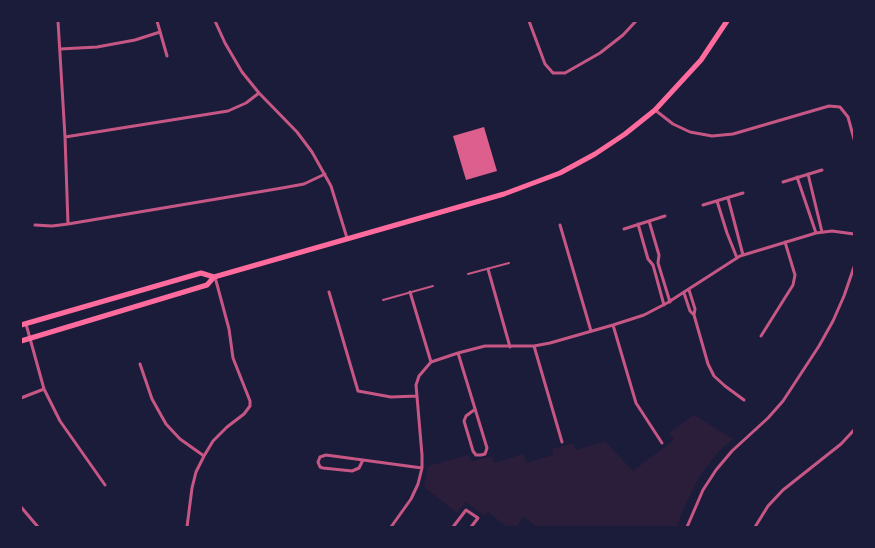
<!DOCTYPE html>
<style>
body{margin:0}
#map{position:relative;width:875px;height:548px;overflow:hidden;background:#1b1b3a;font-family:Bitter,serif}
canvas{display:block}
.frame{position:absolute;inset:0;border:22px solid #1b1b3a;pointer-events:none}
</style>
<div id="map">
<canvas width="875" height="548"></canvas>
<div class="frame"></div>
</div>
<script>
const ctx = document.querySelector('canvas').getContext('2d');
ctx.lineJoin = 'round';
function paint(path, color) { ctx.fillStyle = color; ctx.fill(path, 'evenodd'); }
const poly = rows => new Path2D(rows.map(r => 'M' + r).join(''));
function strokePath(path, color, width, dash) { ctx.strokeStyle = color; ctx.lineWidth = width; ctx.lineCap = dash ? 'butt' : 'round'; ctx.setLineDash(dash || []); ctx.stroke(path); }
const green = poly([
 [694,415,733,439,718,452,699,477,682,512,677,527,537,527,524,517,516,527,507,527,488,512,484,516,466,502,457,513,424,487,428,466,468,455,472,461,492,456,494,463,523,454,527,463,553,455,552,449,573,443,576,450,605,441,633,471,674,440,669,432]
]);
const building = poly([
 [484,127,497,171,466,180,453,136]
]);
const service = poly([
 [468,274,509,263],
 [383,300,433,286]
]);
const minor = poly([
 [58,21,65,137,68,224],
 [157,21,167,56],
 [215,21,225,43,242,72,259,93,297,132,312,152,331,186,347,238],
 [529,21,545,64,553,73,565,73,600,53,623,35,636,21],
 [60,49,97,47,135,40,160,32],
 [655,110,673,124,690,132,712,136,733,134,829,106,840,107,848,117,854,139],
 [65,137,228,111,246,103,259,93],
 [808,174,822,232],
 [797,177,816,233],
 [783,182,822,170],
 [728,198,743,255],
 [717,201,727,233,737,258],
 [703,205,743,193],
 [649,221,659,255,658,263,670,302],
 [638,224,648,259,653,265,664,305],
 [35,225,52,226,68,224,282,188,304,184,325,174],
 [560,225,591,331],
 [624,229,665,216],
 [488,269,510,347],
 [689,290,695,309,694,315],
 [329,292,358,391,391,397,417,396],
 [410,292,431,362],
 [684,293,690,311,694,315,708,364,714,376,725,386,744,400],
 [26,324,44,389,60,421,105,485],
 [613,325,636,403,662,443],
 [761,336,793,285,795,275,785,242],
 [534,346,562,442],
 [458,353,487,448,485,454,481,455,476,455,473,451,464,421,466,416,474,410],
 [140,364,152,399,166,424,180,439,204,456],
 [21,398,44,389],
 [363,460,359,468,352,471,323,468,320,467,318,462,320,457,326,455,363,460,422,468],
 [21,507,38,527],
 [187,527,192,488,196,472,204,456,213,441,227,427,244,414,250,406,250,401,233,358,229,329,215,277],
 [391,527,411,499,418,484,422,468,422,455,416,385,419,376,431,362,458,353,485,346,534,346,550,343,613,325,644,315,667,303,740,256,816,233,832,231,854,234],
 [453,527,466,510,478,518,471,527],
 [687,527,703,490,716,470,732,451,768,418,783,401,819,346,833,321,844,296,854,267],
 [755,527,768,506,783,490,841,444,854,430]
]);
const primary = poly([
 [21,325,201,273,214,277],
 [21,341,207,285,214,277,504,194,560,173,595,154,625,134,655,110,701,60,727,21]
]);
paint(green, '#2a1e3b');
paint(building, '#dd5f8e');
strokePath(service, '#c65784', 2);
strokePath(minor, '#c65784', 3);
strokePath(primary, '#ff6b9d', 5);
</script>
